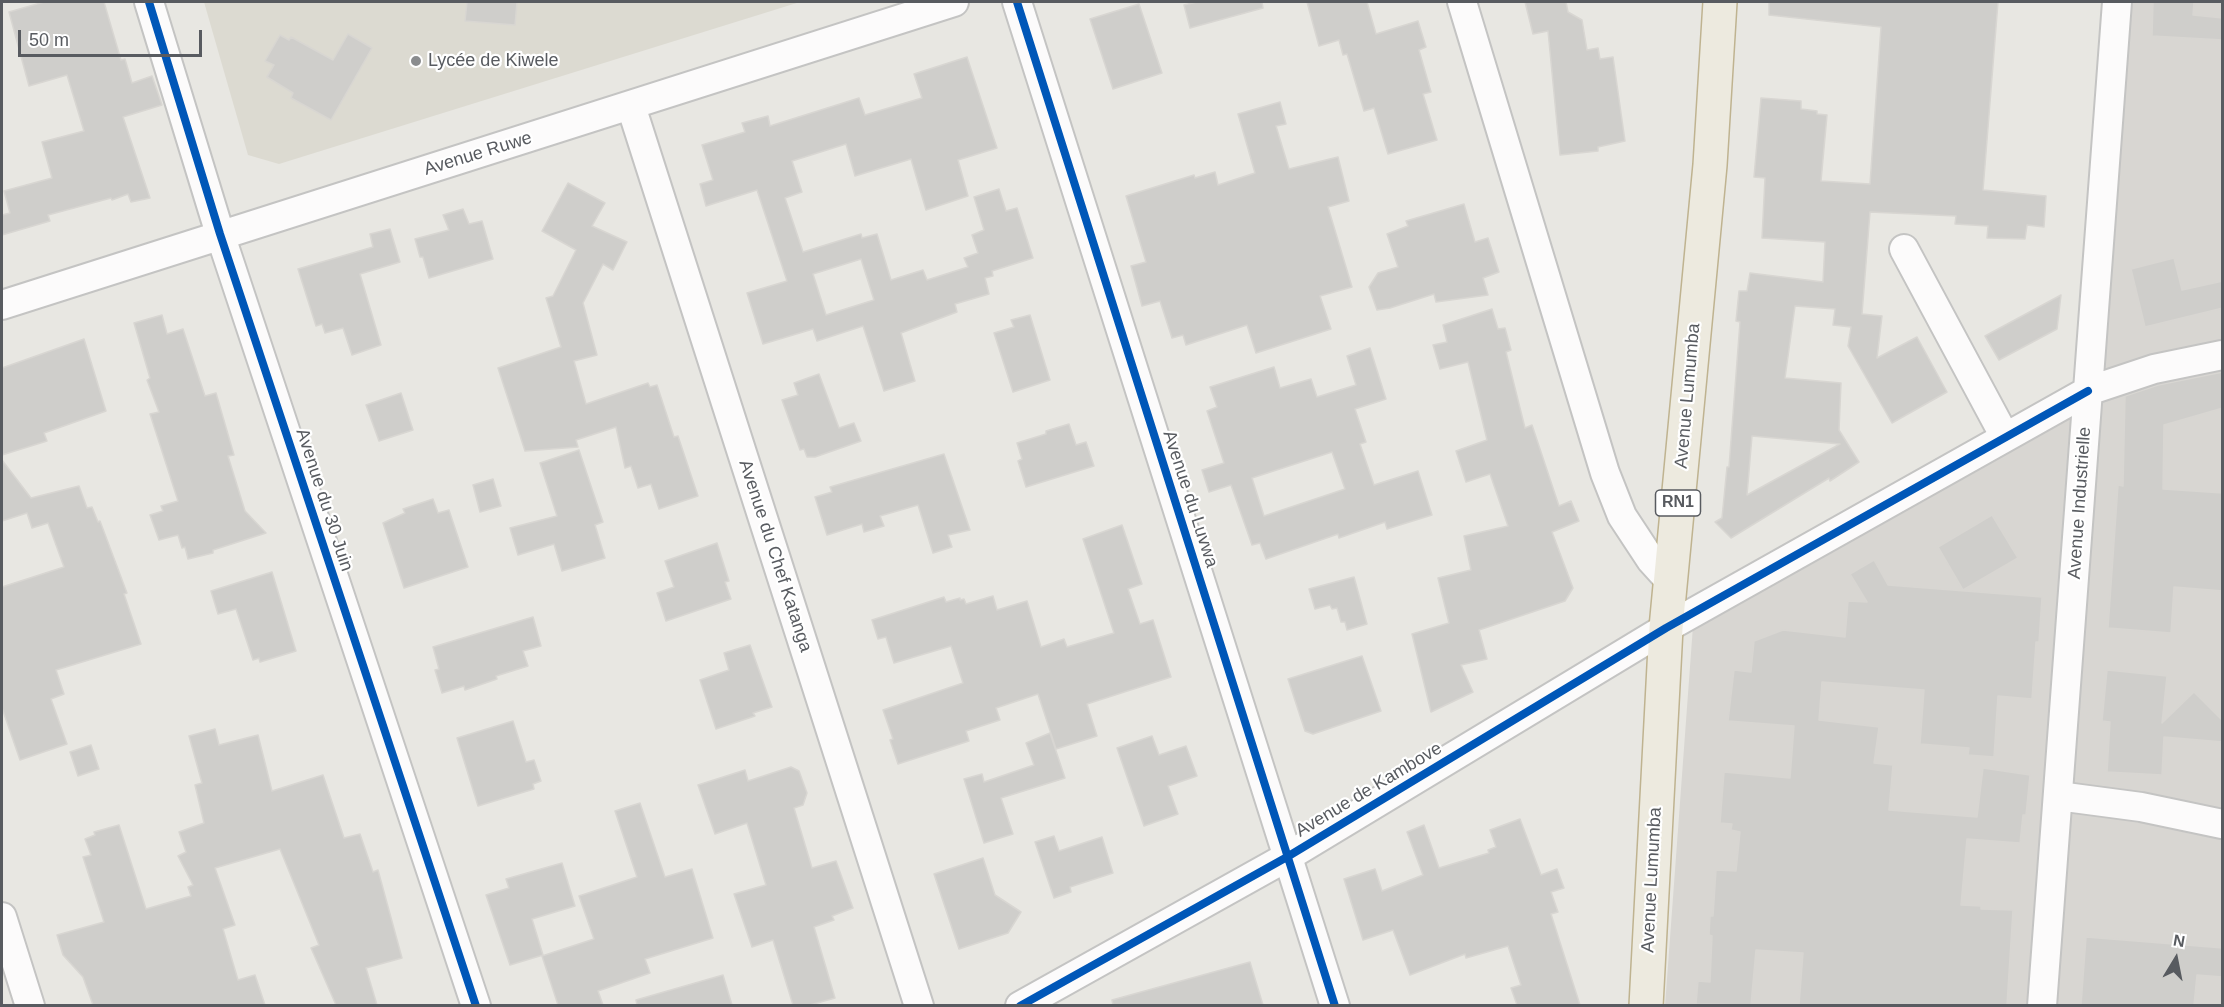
<!DOCTYPE html>
<meta charset="utf-8">
<style>
body{margin:0}
#map{position:relative;width:2224px;height:1007px;overflow:hidden;background:#e8e7e2;font-family:Helvetica,sans-serif}
canvas{display:block}
.frame{position:absolute;inset:0;border:3px solid #585b60;pointer-events:none}
.north{position:absolute;left:2146px;top:929px;width:60px;height:60px;-webkit-text-stroke:4px #fff;paint-order:stroke;rotate:10deg;font-size:16px;font-weight:700;line-height:24px;text-align:center;color:#585b60}
.north::after{content:'';display:block;margin:auto;width:21px;height:27px;background:#585b60;clip-path:polygon(50% 0,100% 100%,50% 72%,0 100%)}
.scale{position:absolute;left:18px;top:30px;width:184px;height:27px;box-sizing:border-box;border:3px solid #585b60;border-top:0;padding-left:8px;font-size:18px;line-height:21px;white-space:nowrap;color:#585b60;-webkit-text-stroke:4px #fff;paint-order:stroke}
</style>
<div id="map">
<canvas width="2224" height="1007"></canvas>
<div class="frame"></div>
<div class="north">N</div>
<div class="scale">50 m</div>
</div>
<script>
const ctx = document.querySelector('canvas').getContext('2d');
ctx.lineJoin = 'round';
function paint(path, color) { ctx.fillStyle = color; ctx.fill(path, 'evenodd'); }
const poly = rows => new Path2D(rows.map(r => 'M' + r).join(''));
function strokePath(path, color, width, dash) { ctx.strokeStyle = color; ctx.lineWidth = width; ctx.lineCap = dash ? 'butt' : 'round'; ctx.setLineDash(dash || []); ctx.stroke(path); }
function write(font, color, halo, rows, align = 'center') {
  ctx.font = font + ' Helvetica,sans-serif'; ctx.lineWidth = 4.5; ctx.setLineDash([]); ctx.textBaseline = 'middle'; ctx.strokeStyle = halo; ctx.fillStyle = color; for (const [text, x, y, turn = 0] of rows) {
    ctx.save(); ctx.translate(x, y); ctx.rotate((+turn || 0) * Math.PI / 180); ctx.textAlign = isNaN(turn) ? turn : align; if (halo) ctx.strokeText(text, 0, 0); ctx.fillText(text, 0, 0); ctx.restore();
  }
}
const industrial = poly([
 [2109,2,2222,2,2222,1005,1665,1006,1693,626,2083,391]
]);
const education = poly([
 [204,2,800,2,279,164,248,155]
]);
const building = poly([
 [44,2,104,2,121,60,125,59,132,83,152,76,162,105,123,117,150,198,131,202,128,194,112,200,111,198,48,215,50,221,2,235,2,215,10,213,4,191,52,178,42,142,84,131,67,75,29,86,9,12,44,2],
 [467,2,517,2,515,25,465,21,467,2],
 [1197,2,1262,2,1263,8,1190,28,1184,5,1197,2],
 [1307,2,1367,2,1376,34,1418,21,1426,47,1419,50,1431,92,1423,94,1437,140,1388,154,1374,108,1364,111,1347,54,1343,55,1339,40,1319,46,1307,2],
 [1525,2,1566,2,1568,12,1582,20,1587,50,1598,48,1600,59,1613,57,1625,141,1598,147,1598,151,1560,155,1548,31,1533,34,1525,2],
 [1769,2,1998,2,1983,190,2046,196,2044,227,2027,225,2025,239,1987,238,1988,226,1955,224,1956,216,1870,212,1862,314,1882,316,1877,358,1917,337,1947,392,1892,423,1848,346,1851,327,1833,325,1835,309,1795,306,1785,378,1841,383,1839,430,1859,462,1830,481,1829,478,1731,538,1715,522,1722,518,1727,467,1729,467,1740,322,1736,321,1739,291,1747,291,1750,273,1823,282,1825,242,1762,238,1765,178,1754,177,1761,98,1801,101,1801,109,1817,111,1817,114,1827,115,1821,181,1870,184,1881,27,1769,15,1769,2],
 [1752,436,1840,444,1747,495,1752,436],
 [2153,2,2194,2,2193,15,2223,18,2223,40,2152,36,2153,2],
 [1139,4,1162,73,1113,89,1090,19,1139,4],
 [348,34,372,48,331,120,291,98,293,93,267,77,274,65,265,61,280,35,289,40,291,37,333,60,348,34],
 [967,57,997,148,958,160,968,196,926,210,911,159,855,176,846,144,792,161,802,192,785,198,803,252,861,234,862,238,877,234,891,280,923,270,927,280,968,267,964,258,978,253,972,235,984,230,974,197,999,189,1006,211,1017,208,1033,258,992,271,993,276,985,278,989,294,955,304,957,312,901,333,915,381,884,391,863,326,817,341,813,329,763,344,747,293,787,281,757,190,706,206,700,184,713,180,702,145,745,132,742,123,768,116,770,126,859,98,865,115,922,98,914,74,967,57],
 [861,259,874,300,826,315,813,274,861,259],
 [1280,102,1286,124,1276,126,1289,169,1338,157,1349,201,1328,207,1352,287,1320,296,1331,329,1256,353,1247,325,1186,345,1183,335,1172,338,1160,301,1142,306,1131,266,1146,262,1126,196,1194,175,1195,178,1215,172,1218,185,1255,173,1238,114,1280,102],
 [568,183,605,203,592,226,627,242,613,270,603,264,583,303,597,355,574,361,586,404,648,383,650,387,657,385,674,437,678,436,698,496,659,509,651,484,638,488,631,466,625,468,616,427,576,440,578,447,525,451,498,368,561,347,546,298,553,296,576,250,542,231,568,183],
 [1464,204,1475,242,1488,238,1499,272,1483,278,1488,295,1436,302,1434,294,1390,308,1377,310,1369,287,1378,273,1398,267,1387,234,1408,226,1406,221,1464,204],
 [463,209,469,224,482,221,493,259,429,278,423,257,420,257,415,239,449,230,443,215,463,209],
 [390,229,400,262,360,274,381,345,352,355,343,328,325,333,322,324,316,326,298,269,373,247,370,234,390,229],
 [2174,258,2182,290,2223,281,2223,308,2145,327,2131,269,2174,258],
 [2061,295,2057,329,1999,360,1985,336,2061,295],
 [1492,309,1498,329,1505,328,1511,350,1506,352,1525,428,1532,425,1559,506,1571,501,1579,521,1552,532,1573,588,1565,601,1479,630,1487,659,1461,665,1473,692,1431,712,1412,634,1449,623,1438,578,1471,570,1464,536,1508,526,1490,474,1466,482,1456,451,1487,440,1468,362,1440,369,1433,345,1447,342,1443,325,1492,309],
 [162,315,167,334,183,329,205,396,216,393,234,455,228,456,245,511,266,533,213,550,213,553,188,559,185,547,182,548,178,535,159,540,150,515,163,511,161,506,178,501,150,414,159,412,147,380,150,378,134,323,162,315],
 [1030,315,1050,380,1013,392,994,333,1014,327,1011,320,1030,315],
 [84,339,106,411,44,433,47,441,2,455,2,368,84,339],
 [1370,348,1386,399,1355,409,1366,442,1360,444,1374,485,1418,471,1432,515,1387,529,1385,522,1339,538,1338,534,1266,559,1260,543,1252,545,1231,485,1209,492,1202,470,1224,463,1207,411,1217,407,1210,387,1274,367,1280,388,1311,379,1317,397,1356,385,1347,356,1370,348],
 [1332,452,1345,489,1264,516,1252,478,1332,452],
 [2223,372,2223,408,2164,425,2163,489,2223,493,2223,591,2174,587,2171,633,2108,628,2118,485,2123,486,2125,396,2158,385,2223,372],
 [819,374,839,428,854,423,861,441,815,457,807,457,804,449,800,450,782,400,798,395,794,383,819,374],
 [401,393,413,430,379,441,366,405,401,393],
 [1069,424,1076,445,1086,442,1094,466,1026,487,1018,461,1022,459,1017,443,1046,434,1046,431,1069,424],
 [579,450,603,522,595,525,605,558,562,571,554,544,518,555,510,528,557,516,540,463,579,450],
 [944,454,970,530,948,535,952,547,933,553,918,505,880,516,884,526,864,532,862,524,827,535,815,497,832,492,830,487,944,454],
 [2,460,31,498,79,486,87,508,92,507,98,522,100,521,127,593,124,594,141,644,56,670,64,694,51,699,67,744,20,760,2,708,2,587,64,567,48,523,32,528,27,513,2,521,2,460],
 [493,479,501,506,480,512,473,485,493,479],
 [433,499,438,513,449,510,468,567,404,588,383,523,405,513,403,509,433,499],
 [1992,515,2018,558,1963,590,1938,547,1992,515],
 [1122,525,1142,584,1128,589,1140,624,1153,620,1171,677,1087,704,1097,736,1056,749,1038,694,996,708,1000,720,966,731,969,741,898,764,890,740,893,739,883,710,963,683,951,646,894,663,886,637,878,639,872,620,944,597,946,602,960,598,960,600,964,599,966,604,993,596,997,610,1027,601,1041,647,1064,639,1067,647,1114,633,1083,539,1122,525],
 [717,543,729,581,725,582,731,599,666,621,657,593,674,587,665,561,717,543],
 [1874,560,1888,585,2042,597,2039,642,2036,642,2032,699,1998,696,1994,757,1968,755,1969,748,1920,744,1924,690,1822,682,1819,720,1879,727,1874,763,1893,765,1889,810,1977,817,1983,768,2030,775,2026,815,2023,815,2020,843,1967,839,1961,905,1981,906,1981,909,2013,910,2007,1005,1799,1005,1803,953,1756,950,1751,1005,1696,1004,1698,981,1710,982,1712,936,1709,935,1710,916,1713,916,1716,870,1736,871,1740,832,1731,830,1732,824,1720,823,1724,772,1790,778,1794,726,1728,721,1734,670,1751,672,1754,641,1783,630,1845,637,1848,601,1867,602,1850,574,1874,560],
 [272,572,296,651,260,662,259,658,253,660,236,609,218,614,211,591,272,572],
 [1354,577,1367,624,1347,630,1345,622,1341,622,1337,608,1332,609,1330,605,1315,609,1309,589,1354,577],
 [533,617,541,646,523,651,528,666,496,676,497,679,465,690,464,686,442,693,435,670,439,669,433,647,533,617],
 [750,645,772,707,753,713,755,716,716,729,700,680,729,670,724,653,750,645],
 [1362,656,1381,711,1313,734,1305,731,1288,679,1362,656],
 [2107,670,2167,676,2162,723,2194,692,2223,721,2223,742,2164,737,2162,775,2107,772,2110,722,2102,721,2107,670],
 [513,721,526,762,534,760,541,781,533,784,534,789,478,806,457,738,513,721],
 [215,729,219,745,258,735,272,791,323,775,344,838,360,834,373,872,378,870,402,958,366,968,377,1005,336,1005,311,948,319,945,280,849,215,868,235,925,223,929,238,980,255,975,265,1005,93,1005,83,977,63,955,57,935,104,922,83,857,91,855,85,839,95,835,94,832,119,825,146,909,191,896,188,887,193,885,178,856,186,852,179,832,204,823,195,785,202,783,189,736,215,729],
 [1050,733,1065,778,1001,798,1013,834,984,843,964,779,982,774,984,782,1034,765,1026,743,1050,733],
 [1152,736,1159,755,1186,746,1197,776,1168,786,1178,814,1144,826,1117,748,1152,736],
 [91,745,99,769,78,776,70,752,91,745],
 [791,767,799,771,807,793,803,805,794,808,812,868,836,861,853,908,832,916,834,920,814,927,835,998,810,1005,793,1005,773,940,752,947,734,894,766,885,747,823,715,834,698,785,745,770,748,781,791,767],
 [640,803,665,877,692,869,713,938,645,959,650,973,598,991,603,1005,558,1005,542,956,594,939,579,896,637,877,615,811,640,803],
 [1520,819,1541,875,1557,869,1564,888,1551,892,1558,912,1551,914,1580,1005,1517,1005,1511,988,1521,985,1508,946,1466,958,1465,954,1410,975,1393,930,1363,940,1344,879,1375,869,1382,891,1423,875,1407,832,1424,825,1439,868,1489,853,1488,850,1496,847,1490,830,1520,819],
 [1054,836,1059,851,1102,837,1113,873,1070,887,1071,892,1054,898,1035,842,1054,836],
 [983,858,995,895,1021,912,1008,933,959,949,934,874,983,858],
 [562,863,575,906,532,919,543,955,510,965,486,895,509,888,506,879,562,863],
 [2086,937,2223,948,2223,977,2197,975,2194,1005,2081,1005,2086,937],
 [1250,962,1263,1005,1113,1005,1112,1000,1250,962],
 [723,975,732,1005,637,1005,636,1000,723,975]
]);
const minor = poly([
 [149,2,220,234,476,1006],
 [1017,2,1335,1006],
 [1462,2,1605,473,1622,516,1651,560,1671,582],
 [631,106,919,1006],
 [1904,249,2005,437],
 [2,305,954,2],
 [2058,796,2141,807,2222,824],
 [2,917,30,1006],
 [1020,1006,1287,857,1666,628,2088,391,2154,369,2222,355],
 [2042,1006,2117,2]
]);
const highway = poly([
 [1646,1006,1666,628,1710,165,1720,2]
]);
const cycleway = poly([
 [149,2,220,234,476,1006],
 [1017,2,1335,1006],
 [1020,1006,1287,857,1666,628,2088,391]
]);
const markers = [
 [416,61,6,"#8a8c8e"]
];
const shields = [
 [1678,503,45]
];
const shieldNames = [
 ["RN1",1678,503]
];
const poiNames = [
 ["Lycée de Kiwele",428,61]
];
const streetNames = [
 ["Avenue Ruwe",478,154,-17],
 ["Avenue Lumumba",1688,396,-85],
 ["Avenue du Luvwa",1190,499,72],
 ["Avenue du 30 Juin",324,500,72],
 ["Avenue Industrielle",2080,503,-86],
 ["Avenue du Chef Katanga",775,556,72],
 ["Avenue de Kambove",1369,790,-31],
 ["Avenue Lumumba",1652,880,-87]
];
paint(industrial, '#d8d6d2');
paint(education, '#dcdad1');
paint(building, '#cfcecb');
strokePath(building, '#d8d6d2', 1.5);
strokePath(minor, '#c4c4c3', 32);
strokePath(highway, '#bfb390', 36);
strokePath(minor, '#fcfbfb', 28);
strokePath(highway, '#edeadf', 33);
strokePath(cycleway, '#0057b8', 8);
for (const [x, y, r, color] of markers) { const dot = new Path2D(); dot.arc(x, y, r, 0, 2 * Math.PI); ctx.fillStyle = color; ctx.fill(dot); strokePath(dot, '#fff', 2); }
for (const [x, y, w] of shields) { const box = new Path2D(); box.roundRect(x - w / 2, y - 13, w, 26, 4.5); ctx.fillStyle = '#fff'; ctx.fill(box); strokePath(box, '#585b60', 1.5); }
write('bold 16px', '#585b60', null, shieldNames);
write('18px', '#585b60', '#fff', poiNames, 'left');
write('18px', '#585b60', '#fff', streetNames);
</script>
